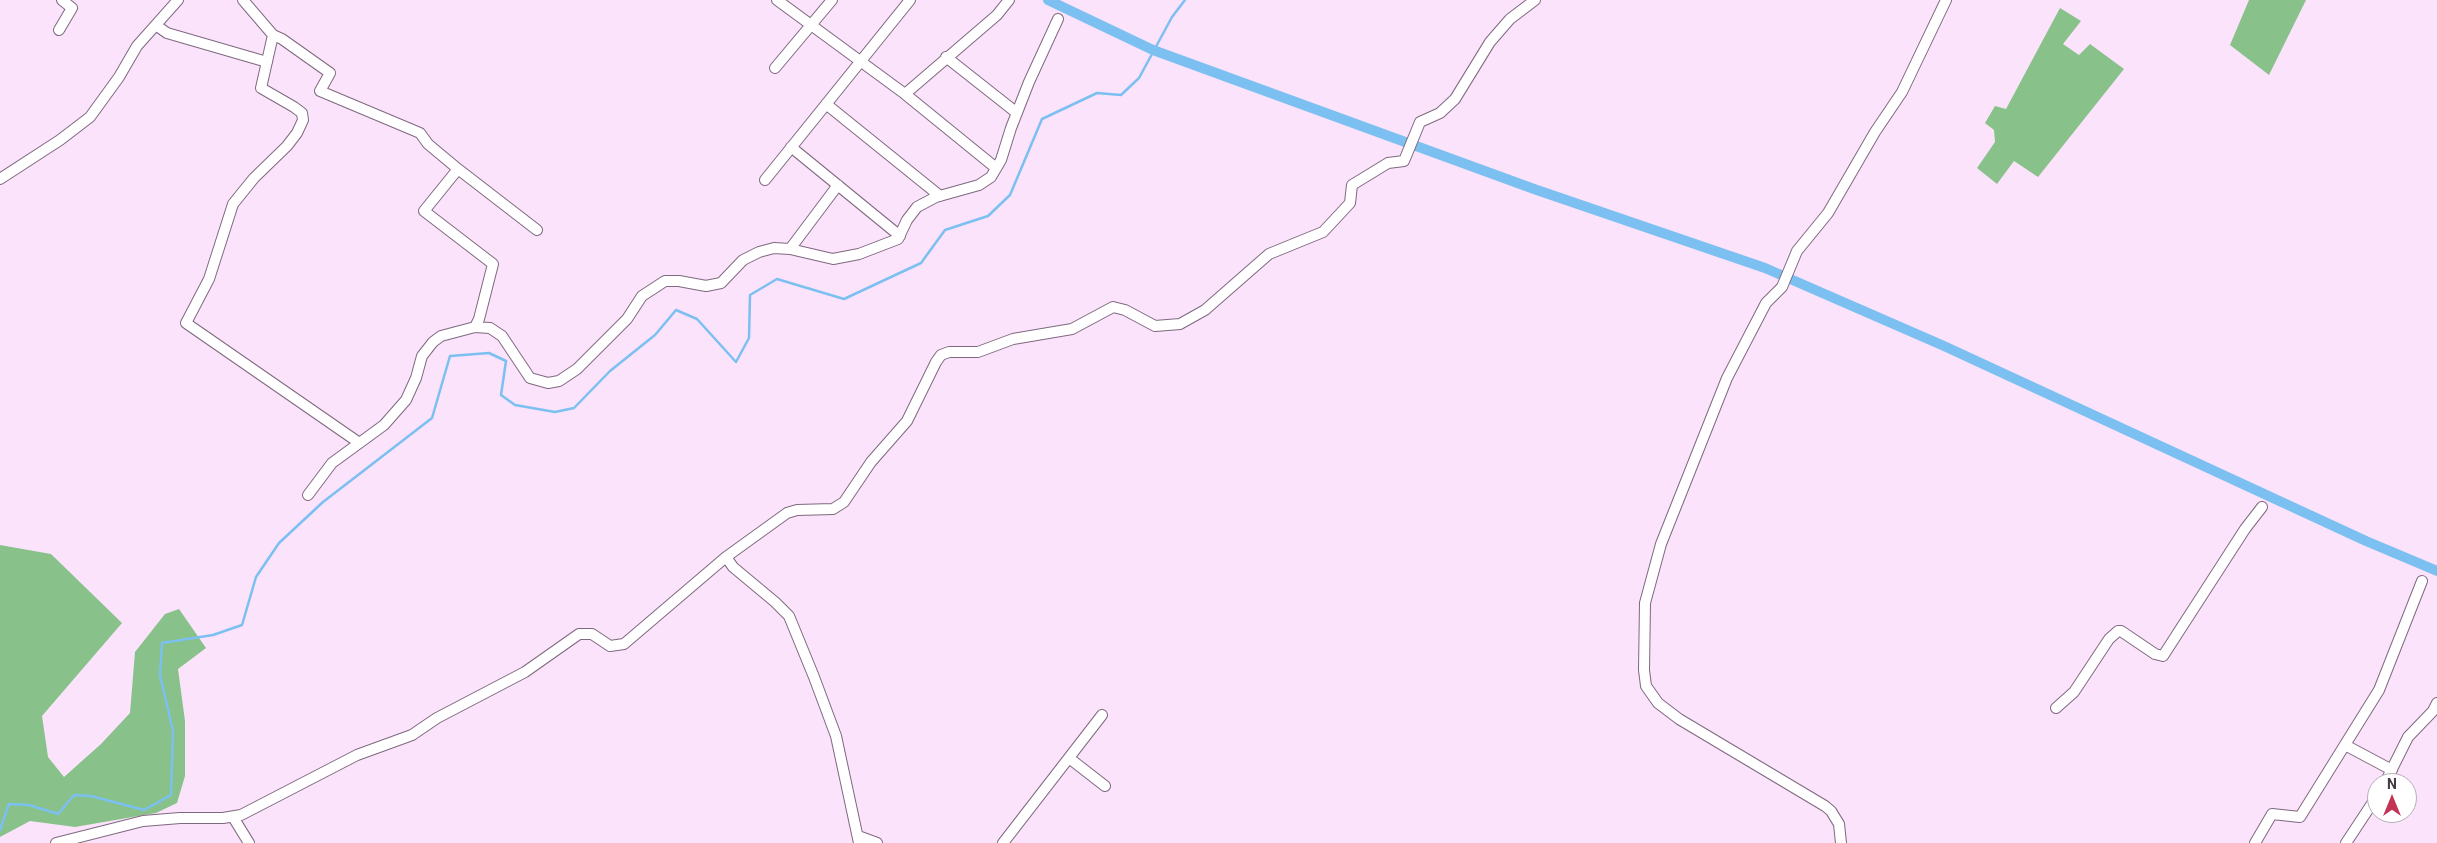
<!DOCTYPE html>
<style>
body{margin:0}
#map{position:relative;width:2437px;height:843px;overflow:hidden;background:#fbe3fb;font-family:Roboto,sans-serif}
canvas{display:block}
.north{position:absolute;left:2367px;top:773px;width:50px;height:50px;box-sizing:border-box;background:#fff;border:1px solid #b4b0b4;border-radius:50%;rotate:0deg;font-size:14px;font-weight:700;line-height:20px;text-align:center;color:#433943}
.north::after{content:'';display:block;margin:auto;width:18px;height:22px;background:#c33356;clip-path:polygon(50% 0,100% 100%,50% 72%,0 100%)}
</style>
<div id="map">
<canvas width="2437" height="843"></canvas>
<div class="north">N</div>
</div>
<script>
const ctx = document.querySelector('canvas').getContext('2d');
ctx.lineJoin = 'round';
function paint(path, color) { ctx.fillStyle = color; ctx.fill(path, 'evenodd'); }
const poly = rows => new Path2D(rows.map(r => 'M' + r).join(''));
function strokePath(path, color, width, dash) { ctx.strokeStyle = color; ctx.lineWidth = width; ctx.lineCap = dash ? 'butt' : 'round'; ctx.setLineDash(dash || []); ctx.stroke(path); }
const forest = poly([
 [2249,0,2306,0,2269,75,2230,45],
 [2060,8,2081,21,2063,44,2079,55,2090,44,2124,69,2038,177,2014,161,1997,184,1977,168,1995,142,1994,130,1985,123,1995,106,2006,109],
 [0,545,51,554,122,623,42,716,48,757,64,777,101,744,130,713,135,652,165,614,179,609,206,648,178,669,185,721,185,776,177,803,156,813,75,827,30,821,0,837]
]);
const stream = poly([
 [0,830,9,804,29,805,58,814,74,795,91,796,144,810,171,795,173,731,160,675,162,643,213,635,242,625,256,577,279,543,323,502,432,418,450,356,489,353,506,361,501,395,515,405,555,412,574,408,610,371,655,335,676,310,697,319,736,362,749,338,750,295,777,279,844,299,921,263,945,230,988,216,1010,195,1042,119,1097,93,1121,95,1139,78,1172,17,1185,0]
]);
const canal = poly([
 [1048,0,1153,50,1534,189,1765,268,1944,346,2366,541,2437,571]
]);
const street = poly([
 [243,0,273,35,261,88,294,107,302,113,303,120,297,133,287,146,254,178,233,204,209,279,186,323,358,442],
 [777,0,905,94,996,168],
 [157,26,167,33,267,62],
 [59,30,72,8,62,0],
 [273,35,282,39,330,73,320,91,420,133,428,144,458,169,424,211,493,264,479,319,475,327,441,336,433,342,422,356,416,378,406,400,384,425,332,463,308,495],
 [946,57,1017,113],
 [775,68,832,0],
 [905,94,997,15,1009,0],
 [826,104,940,196],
 [791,147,900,236],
 [458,169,537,230],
 [0,179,60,140,90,117,119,77,137,46,178,0],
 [765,180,910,0],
 [790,249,838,185],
 [475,327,490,328,502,336,530,378,548,383,559,381,577,369,627,319,642,296,665,281,679,281,706,286,721,283,743,260,759,252,774,248,790,249,833,259,859,254,898,239,907,220,917,207,936,197,979,185,991,177,1001,160,1011,128,1029,82,1058,19],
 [726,557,733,567,775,602,789,616,814,677,836,736,859,843],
 [2056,708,2074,692,2109,639,2118,631,2121,631,2155,654,2163,656,2245,529,2262,507],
 [2345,745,2392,770],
 [1069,758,1105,786],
 [2385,783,2408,737,2433,711,2437,703],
 [233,817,249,843],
 [858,836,877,843],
 [56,843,143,821,180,818,223,818,241,815,357,755,412,735,437,718,525,672,579,634,592,634,610,646,624,644,726,557,787,513,797,510,833,509,844,502,871,462,907,421,936,362,941,355,949,352,978,352,1013,339,1072,329,1113,307,1125,310,1155,326,1180,324,1205,310,1269,254,1323,232,1350,203,1352,185,1388,163,1404,161,1420,122,1440,113,1455,99,1490,42,1510,19,1535,0],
 [1003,843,1102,715],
 [1841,843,1839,824,1831,811,1825,806,1679,719,1658,703,1646,686,1644,670,1645,603,1661,544,1727,378,1766,303,1782,287,1797,251,1828,213,1875,132,1902,92,1946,0],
 [2255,843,2272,814,2300,817,2379,690,2422,581],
 [2346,843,2377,796]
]);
paint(forest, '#88c18a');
strokePath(stream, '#7cc0f1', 2.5);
strokePath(canal, '#7cc0f1', 10);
strokePath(street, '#7f697f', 12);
strokePath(street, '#fff', 10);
</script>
